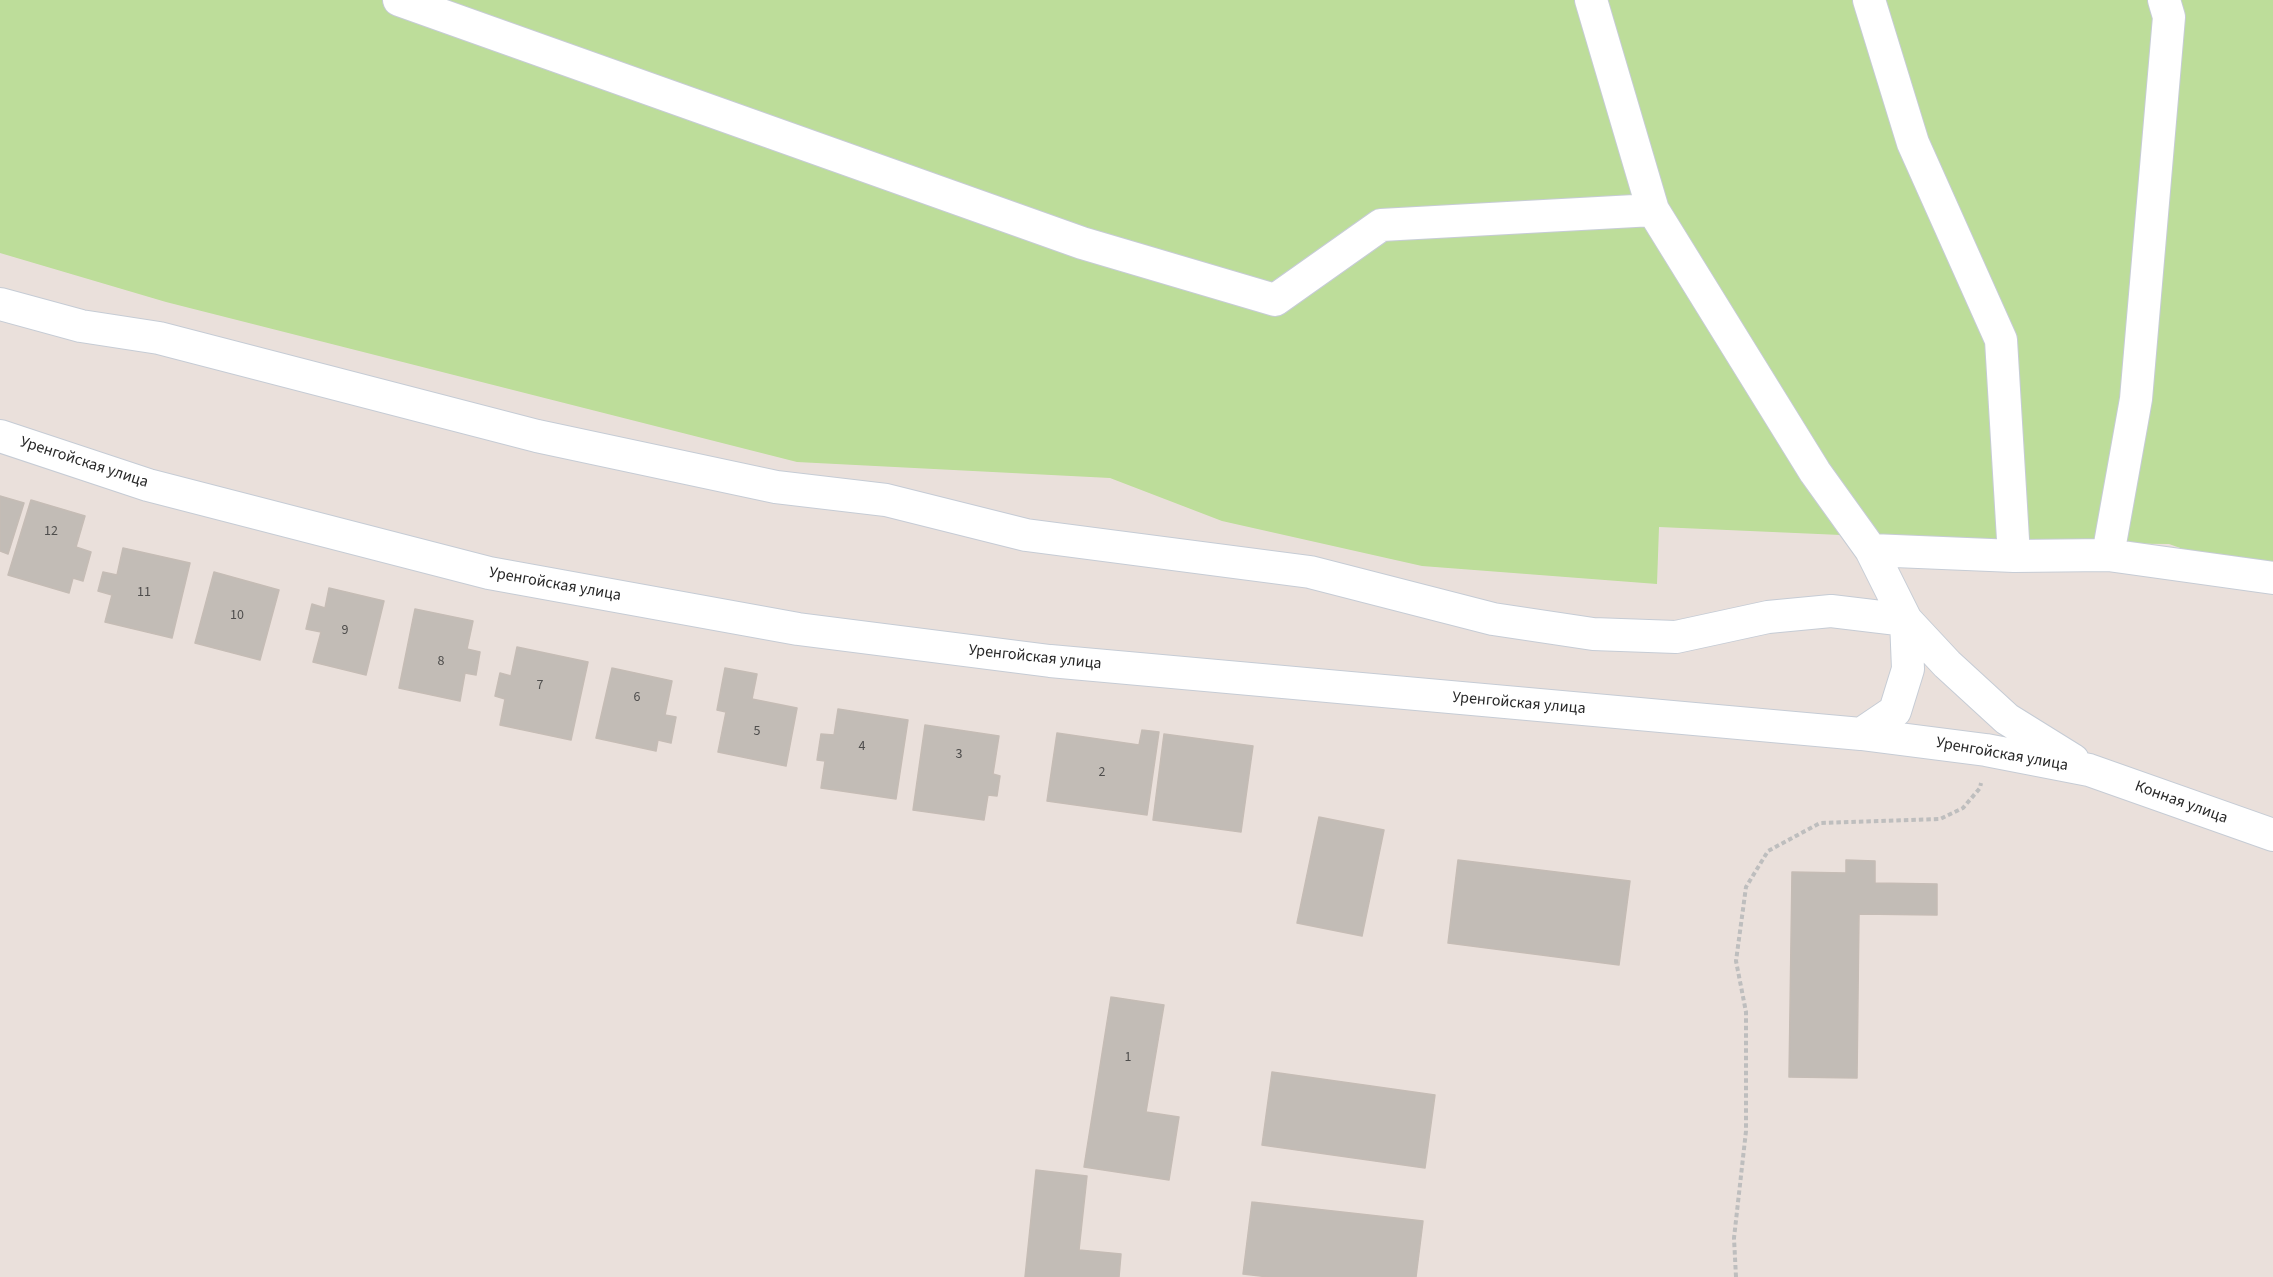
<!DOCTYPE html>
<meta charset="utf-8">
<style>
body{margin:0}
canvas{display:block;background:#eae0db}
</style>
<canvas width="2273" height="1277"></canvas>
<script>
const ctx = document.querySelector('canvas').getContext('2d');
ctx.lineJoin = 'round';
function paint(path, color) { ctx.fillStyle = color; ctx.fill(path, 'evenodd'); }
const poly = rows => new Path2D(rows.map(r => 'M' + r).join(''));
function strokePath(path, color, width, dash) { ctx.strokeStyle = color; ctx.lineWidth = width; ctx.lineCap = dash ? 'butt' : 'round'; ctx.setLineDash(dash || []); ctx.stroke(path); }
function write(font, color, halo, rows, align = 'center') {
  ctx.font = font + ' "Source Sans 3",sans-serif'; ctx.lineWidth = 4.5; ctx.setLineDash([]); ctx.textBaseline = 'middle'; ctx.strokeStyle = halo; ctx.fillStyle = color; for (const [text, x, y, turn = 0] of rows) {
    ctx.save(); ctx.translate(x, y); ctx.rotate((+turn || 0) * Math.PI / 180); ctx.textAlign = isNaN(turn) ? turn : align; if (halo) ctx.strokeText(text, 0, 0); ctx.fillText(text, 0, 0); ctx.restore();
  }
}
const green = poly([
 [0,0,2273,0,2273,581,2169,544,2000,542,1659,527,1657,584,1422,566,1222,521,1110,478,797,462,166,302,0,253]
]);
const building = poly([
 [0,496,24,503,8,554,0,551,0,496],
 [31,500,85,516,76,547,91,552,83,581,73,578,69,593,8,575,31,500],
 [123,548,190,563,172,638,105,622,112,595,98,591,103,572,117,575,123,548],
 [214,572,279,590,260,660,195,643,214,572],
 [329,588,384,601,366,675,313,662,321,632,306,629,312,604,325,608,329,588],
 [415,609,473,621,467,649,480,652,476,675,465,673,460,701,399,688,415,609],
 [517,647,588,662,571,740,500,725,505,699,495,696,500,673,511,676,517,647],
 [612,668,672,681,665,715,676,717,671,743,658,740,656,751,596,738,612,668],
 [725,668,757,674,752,699,797,708,786,766,718,752,726,712,717,710,725,668],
 [838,709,908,720,896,799,821,788,825,761,817,760,821,734,834,735,838,709],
 [925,725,999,736,993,774,1000,776,997,796,988,795,984,820,913,810,925,725],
 [1142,730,1159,732,1147,815,1047,801,1057,733,1139,745,1142,730],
 [1164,734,1253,746,1241,832,1153,820,1164,734],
 [1319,817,1384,830,1362,936,1297,923,1319,817],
 [1458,860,1630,881,1619,965,1448,943,1458,860],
 [1846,860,1875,861,1875,883,1937,884,1937,915,1859,914,1857,1078,1789,1077,1792,872,1846,873,1846,860],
 [1111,997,1164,1005,1146,1112,1179,1117,1169,1180,1084,1167,1111,997],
 [1272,1072,1435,1095,1425,1168,1262,1145,1272,1072],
 [1036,1170,1087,1176,1079,1250,1121,1254,1119,1277,1025,1277,1036,1170],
 [1252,1202,1423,1221,1416,1277,1269,1277,1243,1274,1252,1202]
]);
const path = poly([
 [1736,1277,1734,1238,1746,1131,1746,1012,1736,961,1746,887,1768,851,1820,823,1940,819,1963,808,1980,788,1981,783]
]);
const minor = poly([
 [399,0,1082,243,1275,300,1381,225,1653,210],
 [1591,0,1653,210,1815,472,1871,550,1906,620,1947,664,2007,719,2073,760],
 [1869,0,1913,143,2001,340,2014,556],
 [0,304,81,326,159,338,537,436,776,487,886,500,1026,535,1310,572,1493,619,1593,634,1676,637,1768,617,1831,611,1906,620,1908,669,1895,711,1861,734],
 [0,436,148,485,489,573,798,629,1050,661,1861,734,1986,750,2089,770,2273,835],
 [1871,550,2014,556,2108,555,2273,578],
 [2108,555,2136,399,2169,17,2164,0]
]);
const numberNames = [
 ["12",51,532],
 ["11",144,593],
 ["10",237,616],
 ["9",345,631],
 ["8",441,662],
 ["7",540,686],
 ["6",637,698],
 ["5",757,732],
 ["4",862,747],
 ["3",959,755],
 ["2",1102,773],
 ["1",1128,1058]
];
const streetNames = [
 ["Уренгойская улица",84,463,18],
 ["Уренгойская улица",555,585,10],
 ["Уренгойская улица",1035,658,6],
 ["Уренгойская улица",1519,704,5],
 ["Уренгойская улица",2002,755,10],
 ["Конная улица",2181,803,20]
];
paint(green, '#bddd9a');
paint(building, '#c2bcb6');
strokePath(building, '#c5bcb5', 1.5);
strokePath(minor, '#c6ccd5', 34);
strokePath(path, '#bebebe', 4, [4.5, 3]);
strokePath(minor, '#fff', 32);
write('14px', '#4e4d4c', null, numberNames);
write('16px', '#282828', '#fff', streetNames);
</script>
